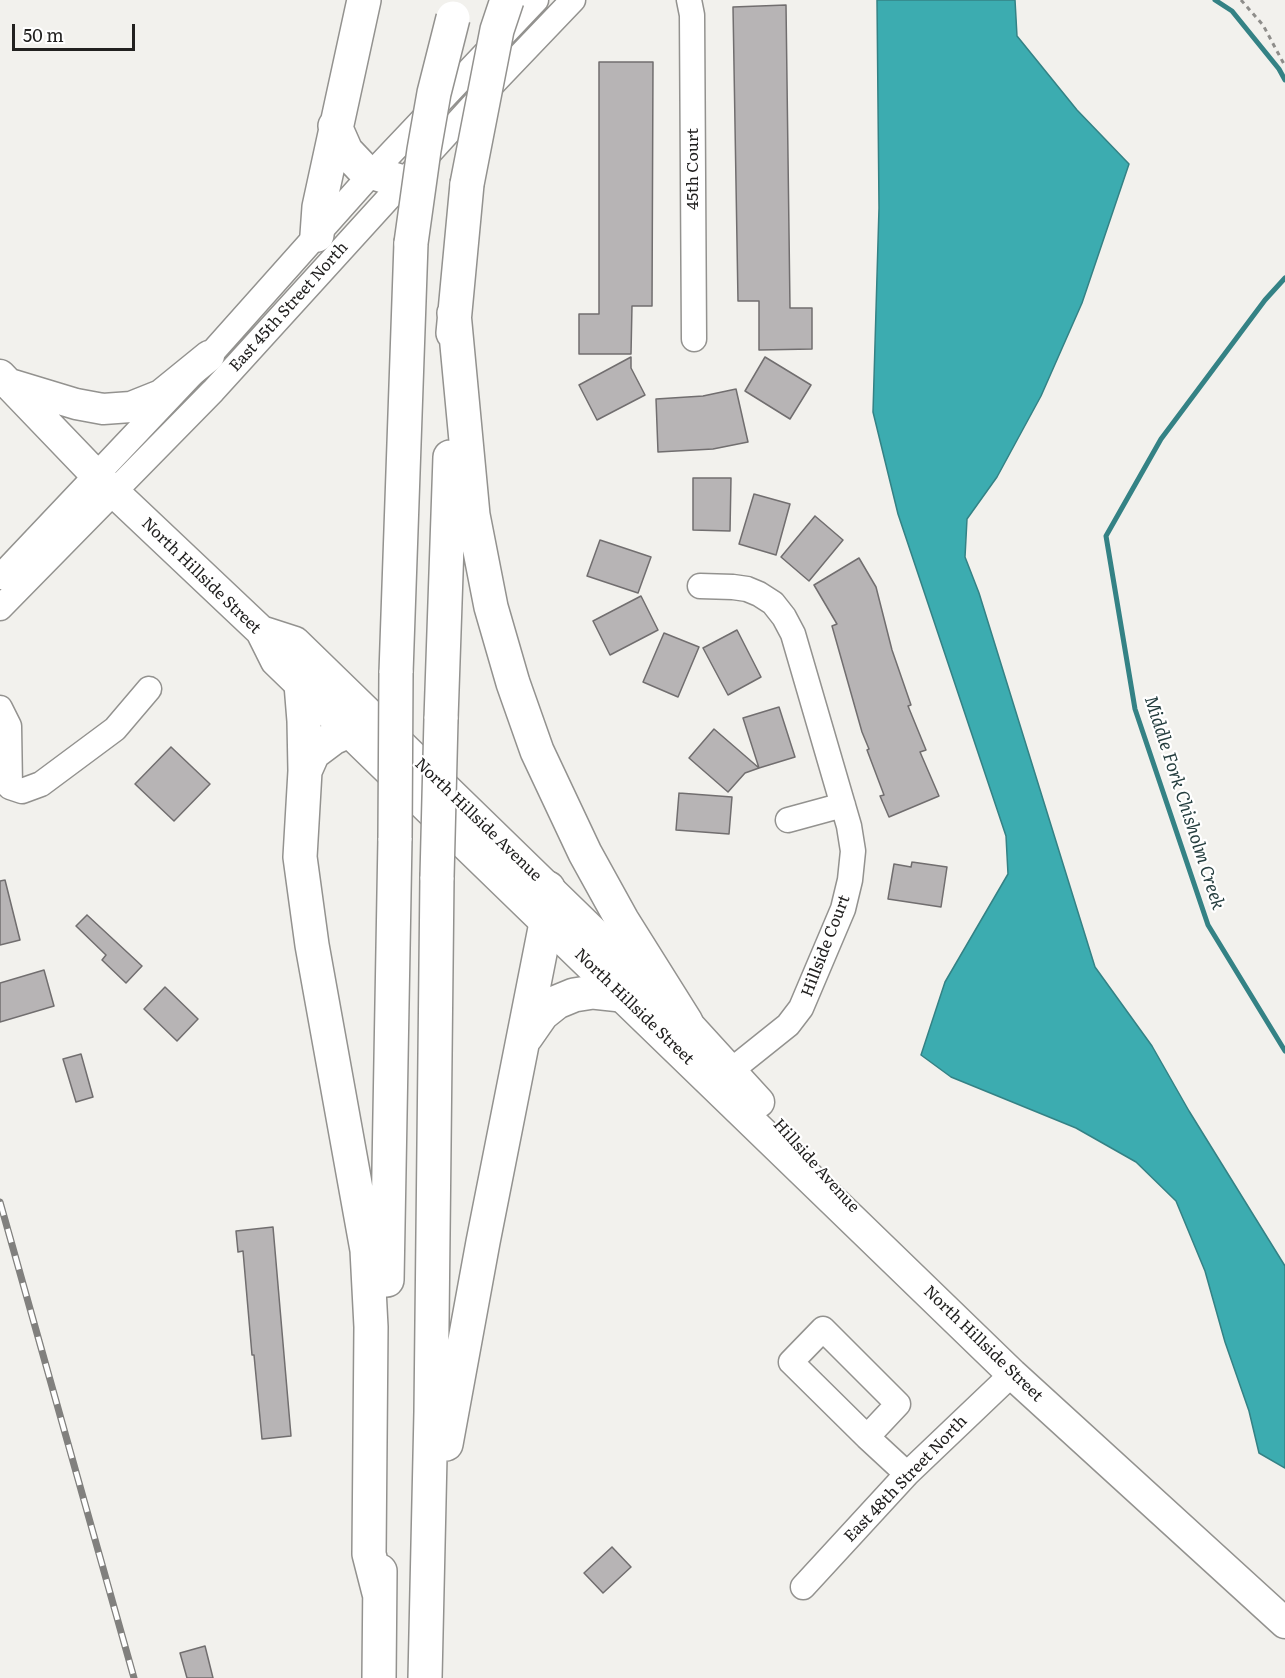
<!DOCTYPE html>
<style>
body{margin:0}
#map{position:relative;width:1285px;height:1678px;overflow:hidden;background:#f2f1ed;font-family:Literata,serif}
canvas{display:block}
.scale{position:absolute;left:12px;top:24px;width:123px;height:27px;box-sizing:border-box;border:3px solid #222120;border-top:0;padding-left:8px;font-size:18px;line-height:21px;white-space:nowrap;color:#222120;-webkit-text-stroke:4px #fff;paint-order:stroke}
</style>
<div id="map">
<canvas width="1285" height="1678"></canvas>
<div class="scale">50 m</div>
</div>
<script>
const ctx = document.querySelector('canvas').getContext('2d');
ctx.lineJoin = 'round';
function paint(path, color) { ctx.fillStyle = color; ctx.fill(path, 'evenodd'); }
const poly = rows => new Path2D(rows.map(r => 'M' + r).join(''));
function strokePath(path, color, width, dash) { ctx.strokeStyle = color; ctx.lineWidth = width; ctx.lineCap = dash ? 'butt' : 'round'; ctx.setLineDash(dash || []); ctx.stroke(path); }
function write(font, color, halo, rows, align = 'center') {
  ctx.font = font + ' Literata,serif'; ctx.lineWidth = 4.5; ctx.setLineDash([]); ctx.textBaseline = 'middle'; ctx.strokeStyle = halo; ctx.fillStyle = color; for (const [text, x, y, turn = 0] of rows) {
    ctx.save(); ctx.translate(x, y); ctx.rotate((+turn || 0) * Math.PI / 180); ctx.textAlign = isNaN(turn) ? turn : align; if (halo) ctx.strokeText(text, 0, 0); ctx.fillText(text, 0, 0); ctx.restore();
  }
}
const water = poly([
 [877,0,1015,0,1017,36,1077,110,1129,164,1082,303,1041,396,997,477,967,519,965,557,979,593,1095,967,1152,1046,1189,1111,1285,1266,1285,1468,1259,1453,1249,1411,1225,1342,1205,1271,1176,1201,1136,1162,1076,1128,951,1077,921,1055,945,982,1008,874,1006,836,898,514,873,412,879,208,877,0]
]);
const stream = poly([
 [1215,0,1232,11,1279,69,1285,80],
 [1285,278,1265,300,1161,439,1106,536,1135,709,1208,925,1285,1051]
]);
const building = poly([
 [786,5,790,308,812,308,812,349,759,350,759,301,738,301,733,7,786,5],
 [599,62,653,62,652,306,632,306,631,354,579,354,579,314,599,314,599,62],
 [631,357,631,368,645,395,597,420,579,385,631,357],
 [765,357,811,385,790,419,745,391,765,357],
 [736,389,748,442,713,449,658,452,656,399,703,396,736,389],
 [693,478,731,478,730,531,693,530,693,478],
 [754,494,790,504,776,555,739,544,754,494],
 [815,516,843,540,809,581,781,557,815,516],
 [600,540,651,557,638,593,587,576,600,540],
 [859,558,876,587,892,650,911,705,908,706,926,750,920,752,939,796,889,817,880,796,884,795,867,750,869,749,862,732,832,626,837,624,814,585,859,558],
 [641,596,658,630,610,655,593,621,641,596],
 [737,630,761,677,728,695,703,648,737,630],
 [664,633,699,647,678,697,643,682,664,633],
 [779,707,795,757,759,768,743,718,779,707],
 [714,729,759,768,745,773,728,792,689,758,714,729],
 [171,747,210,784,174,821,135,784,171,747],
 [679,793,732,797,729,834,676,830,679,793],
 [912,862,947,867,941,907,888,899,894,864,911,867,912,862],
 [5,880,20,940,0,945,0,881,5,880],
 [87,915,142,966,126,983,102,960,106,955,76,926,87,915],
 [44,970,54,1006,0,1022,0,983,44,970],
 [165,987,198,1019,177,1041,144,1009,165,987],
 [81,1054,93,1097,76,1102,63,1059,81,1054],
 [273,1227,291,1436,262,1439,254,1355,252,1355,243,1251,238,1252,236,1231,273,1227],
 [612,1547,631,1567,603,1593,584,1573,612,1547],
 [205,1646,213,1678,187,1678,180,1653,205,1646]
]);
const path = poly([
 [1241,0,1263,25,1285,66]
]);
const minor = poly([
 [689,0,692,15,694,339],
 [0,577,209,356,373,172,536,0],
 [700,586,733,587,747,589,759,594,773,603,784,617,793,634,849,826,853,851,850,880,843,909,801,1008,788,1025,718,1081],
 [0,608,213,391,486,91,573,0],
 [0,708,9,726,10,787,22,791,41,784,115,729,149,689],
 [788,820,843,805],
 [867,1437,898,1404,823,1329,791,1362,867,1437,907,1474],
 [803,1587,907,1474,1012,1374]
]);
const major = poly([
 [0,375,97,476,261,631,276,661,546,923,1012,1374,1285,1623],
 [10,384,76,404,103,409,131,407,161,395,209,356],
 [261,631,295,642,686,1022,759,1102]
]);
const highway = poly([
 [335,126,346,151,364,170,403,182],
 [317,235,319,207,364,0],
 [454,313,473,515,491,607,513,683,537,751,585,853,622,920,686,1022],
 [453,333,467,184],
 [396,673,411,243],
 [301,684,304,721,305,771,300,857,312,945,367,1250,371,1327,369,1554,379,1593],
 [441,719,450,457],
 [305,771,313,753,333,738,349,731,379,725],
 [526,1037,542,1014,557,1002,574,995,593,992,621,995],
 [387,1280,395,838],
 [446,1444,483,1242,546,923,548,888],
 [379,1678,380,1571],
 [425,1678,431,1412,437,877]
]);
const rail = poly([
 [0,1202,134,1678]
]);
const highwayBridge = poly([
 [467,184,497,30,507,0],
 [411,243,424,150,434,93,453,18],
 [395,838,396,673],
 [437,877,441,719]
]);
const streetNames = [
 ["45th Court",693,169,-90],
 ["East 45th Street North",289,307,-48],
 ["North Hillside Street",201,576,44],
 ["North Hillside Avenue",478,820,44],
 ["Hillside Court",826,946,-69],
 ["North Hillside Street",634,1007,44],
 ["Hillside Avenue",816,1166,48],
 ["North Hillside Street",983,1344,44],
 ["East 48th Street North",906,1479,-46]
];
const waterNames = [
 ["Middle Fork Chisholm Creek",1184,803,72]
];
paint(water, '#3cacb0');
strokePath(water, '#348285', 1.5);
strokePath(stream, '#348285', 5);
paint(building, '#b7b4b5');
strokePath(building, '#716e6f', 1.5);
strokePath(minor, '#93928f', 27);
strokePath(major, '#93928f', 33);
strokePath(highway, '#93928f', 36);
strokePath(path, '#8e8d8a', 3, [4.5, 4.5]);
strokePath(minor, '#fff', 24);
strokePath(major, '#fff', 30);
strokePath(highway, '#fff', 33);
strokePath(rail, '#81807e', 7);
strokePath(rail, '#fff', 4.5, [14]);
strokePath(highwayBridge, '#93928f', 36, []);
strokePath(highwayBridge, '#fff', 33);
write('16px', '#222120', '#fff', streetNames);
write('italic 18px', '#253e3f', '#fff', waterNames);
</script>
